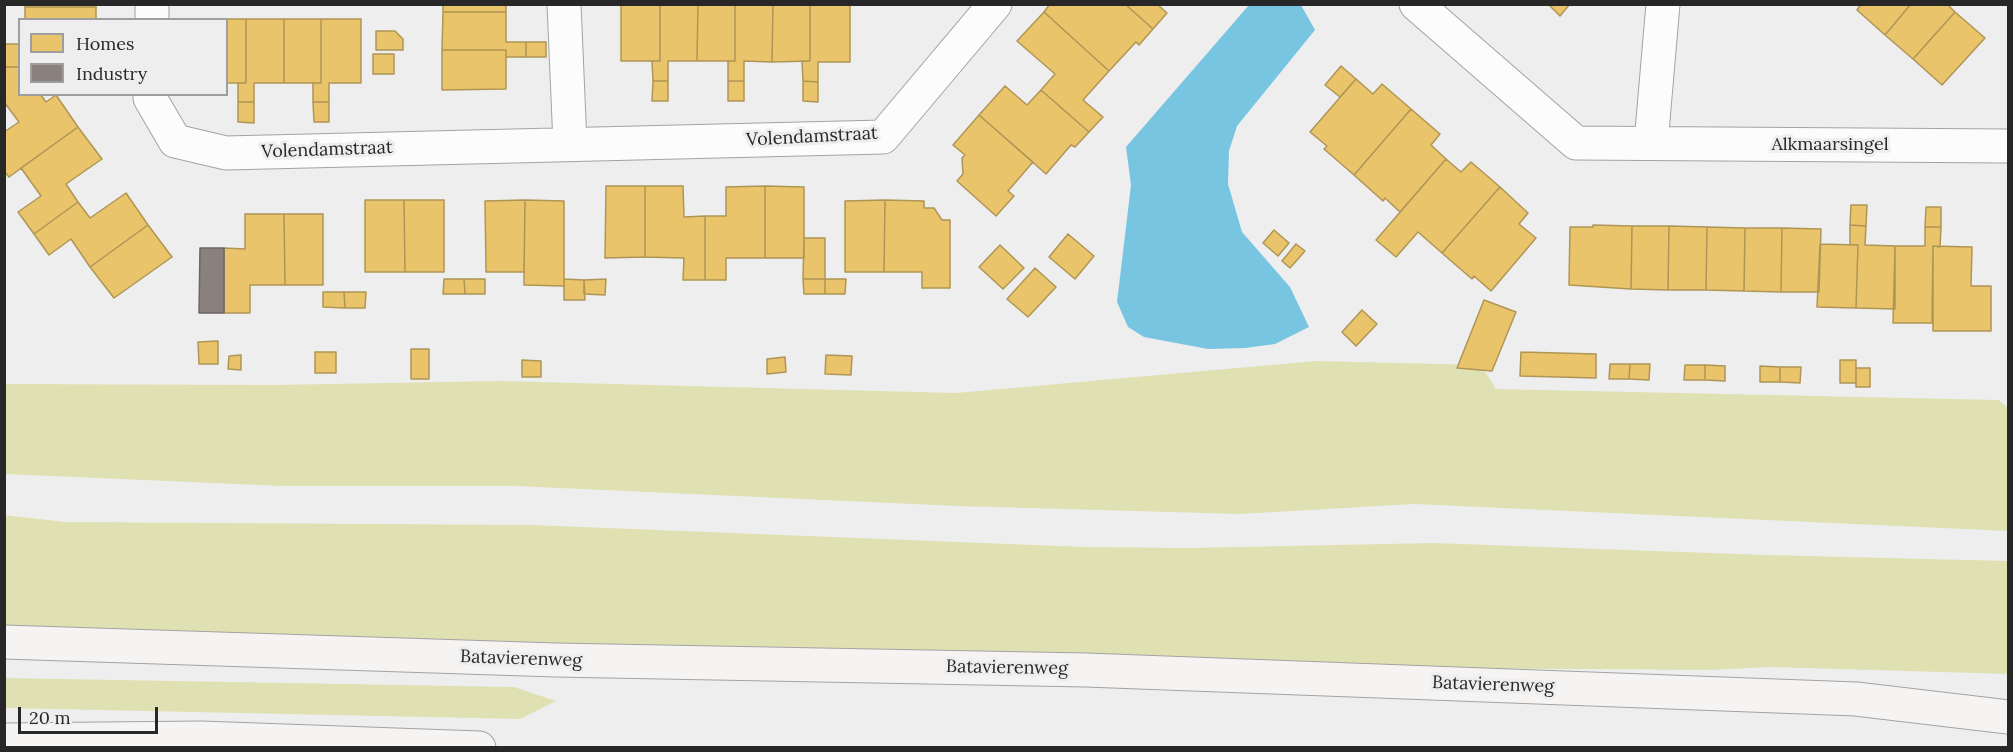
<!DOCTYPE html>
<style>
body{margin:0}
#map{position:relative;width:2013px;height:752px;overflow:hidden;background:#eeeeef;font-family:Lora,serif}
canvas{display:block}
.frame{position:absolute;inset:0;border:6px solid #272728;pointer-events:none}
.legend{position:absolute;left:18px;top:18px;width:210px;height:78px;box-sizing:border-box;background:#eeeeef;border:2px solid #9e9e9f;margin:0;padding:8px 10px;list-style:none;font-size:18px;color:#272728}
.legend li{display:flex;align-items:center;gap:12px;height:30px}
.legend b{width:30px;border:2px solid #9e9e9f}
.scale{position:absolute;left:18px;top:707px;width:140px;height:27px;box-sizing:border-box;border:3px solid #272728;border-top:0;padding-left:8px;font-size:18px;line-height:21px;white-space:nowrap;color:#272728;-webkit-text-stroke:4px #eeeeef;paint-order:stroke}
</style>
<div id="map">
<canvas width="2013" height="752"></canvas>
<div class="frame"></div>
<ul class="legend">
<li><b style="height:16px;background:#e9c46a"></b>Homes</li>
<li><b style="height:16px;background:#8a817c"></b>Industry</li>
</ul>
<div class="scale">20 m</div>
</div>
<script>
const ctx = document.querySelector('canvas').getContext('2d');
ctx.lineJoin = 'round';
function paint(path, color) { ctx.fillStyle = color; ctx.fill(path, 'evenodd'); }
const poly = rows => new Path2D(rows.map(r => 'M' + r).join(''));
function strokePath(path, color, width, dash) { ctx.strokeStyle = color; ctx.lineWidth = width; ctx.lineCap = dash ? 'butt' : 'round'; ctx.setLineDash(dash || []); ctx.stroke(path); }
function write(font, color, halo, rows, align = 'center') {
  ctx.font = font + ' Lora,serif'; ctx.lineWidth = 6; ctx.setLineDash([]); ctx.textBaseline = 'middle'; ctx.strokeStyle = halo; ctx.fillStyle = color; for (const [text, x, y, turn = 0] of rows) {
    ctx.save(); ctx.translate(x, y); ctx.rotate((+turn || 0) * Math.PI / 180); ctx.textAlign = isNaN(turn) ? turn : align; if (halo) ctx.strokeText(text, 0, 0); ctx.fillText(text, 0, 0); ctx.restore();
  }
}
const green = poly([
 [1316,361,1481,365,1496,389,1999,400,2008,408,2008,531,1414,504,1240,514,957,506,515,486,283,486,5,474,5,384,273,385,500,381,956,393],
 [4,515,65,522,532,525,1084,547,1190,548,1433,543,1766,555,2008,561,2008,674,1770,667,1710,670,1306,667,5,628],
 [5,678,514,687,556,701,520,719,5,708]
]);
const water = poly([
 [1249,5,1301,5,1315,30,1237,126,1229,151,1228,184,1242,232,1290,287,1309,327,1275,344,1245,348,1208,349,1144,337,1128,327,1117,302,1131,185,1126,147]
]);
const homes = poly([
 [25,4,96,4,96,7,25,7,25,4],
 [443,4,506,4,506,12,443,12,443,4],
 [621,4,660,4,660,61,621,61,621,4],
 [660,4,698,4,697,61,668,61,668,81,653,81,652,61,660,61,660,4],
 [698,4,735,4,735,61,697,61,698,4],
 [735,4,773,4,772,62,744,61,744,81,728,81,728,61,735,61,735,4],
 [773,4,810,4,810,61,772,62,773,4],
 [810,4,850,4,850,62,818,62,818,82,803,81,802,61,810,61,810,4],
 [1050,4,1125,4,1153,29,1139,45,1136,42,1109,71,1044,12,1050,4],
 [1125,4,1157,4,1167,13,1153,29,1125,4],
 [1548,4,1570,4,1560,16,1548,4],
 [1861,4,1911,4,1885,35,1857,10,1861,4],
 [1911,4,1947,4,1955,12,1913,59,1885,35,1911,4],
 [25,7,96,7,96,20,25,20,25,7],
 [443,12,506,12,506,42,526,42,526,57,506,57,506,50,442,50,443,12],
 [1044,12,1109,71,1083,100,1103,117,1089,132,1041,90,1055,74,1017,41,1044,12],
 [1955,12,1985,38,1942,85,1913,59,1955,12],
 [207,19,246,19,246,83,226,83,226,20,207,19],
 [246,19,284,19,284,83,254,83,254,102,238,102,238,83,246,83,246,19],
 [284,19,321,19,321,83,284,83,284,19],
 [321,19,361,19,361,83,329,83,329,102,313,102,313,83,321,83,321,19],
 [376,31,395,31,403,39,403,50,376,50,376,31],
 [526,42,546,42,546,57,526,57,526,42],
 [4,44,20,44,20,67,4,67,4,44],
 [442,50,506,50,506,89,442,90,442,50],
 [373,54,394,54,394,74,373,74,373,54],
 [1341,66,1356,79,1340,97,1325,85,1341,66],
 [4,67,20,67,20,94,40,94,46,102,56,95,78,127,9,177,4,171,4,132,19,122,4,102,4,67],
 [1356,79,1373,94,1382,84,1411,109,1354,175,1324,149,1327,146,1310,132,1356,79],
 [653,81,668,81,668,101,652,101,653,81],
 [728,81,744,81,744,101,728,101,728,81],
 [803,81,818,82,818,102,803,101,803,81],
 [1005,86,1027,105,1041,90,1089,132,1075,147,1071,145,1046,174,979,115,1005,86],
 [238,102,254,102,254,123,238,122,238,102],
 [313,102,329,102,329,122,314,122,313,102],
 [1411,109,1440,134,1431,145,1446,159,1400,212,1385,198,1383,201,1354,175,1411,109],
 [979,115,1033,162,1008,191,1014,196,996,216,957,181,963,174,962,158,965,155,953,145,979,115],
 [78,127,102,159,66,184,78,202,34,234,18,212,41,196,21,168,78,127],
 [1446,159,1461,172,1471,162,1500,187,1442,253,1418,232,1396,257,1376,240,1446,159],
 [606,186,645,186,645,257,605,258,606,186],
 [645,186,683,186,684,217,705,216,705,280,683,280,684,258,645,257,645,186],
 [765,186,804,187,804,258,765,258,765,186],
 [765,186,765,258,726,258,726,280,705,280,705,216,726,216,726,187,765,186],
 [1500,187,1528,213,1519,224,1536,238,1491,291,1474,276,1472,279,1442,253,1500,187],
 [126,193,148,225,90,267,71,239,49,255,34,234,78,202,90,218,126,193],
 [365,200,404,200,405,272,365,272,365,200],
 [404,200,444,200,444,272,405,272,404,200],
 [525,200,524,272,486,272,485,201,525,200],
 [525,200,564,201,564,286,524,285,525,200],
 [885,200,924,201,924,208,934,208,942,220,950,220,950,288,922,288,922,272,884,272,885,200],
 [885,200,884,272,845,272,845,201,885,200],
 [1851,205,1867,205,1866,226,1850,225,1851,205],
 [1926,207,1941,207,1941,227,1925,227,1926,207],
 [245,214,284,214,285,285,250,285,250,313,224,313,224,248,245,249,245,214],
 [284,214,323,214,323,285,285,285,284,214],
 [148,225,172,257,114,298,90,267,148,225],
 [1593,225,1632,226,1631,289,1569,285,1570,227,1593,227,1593,225],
 [1850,225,1866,226,1865,245,1895,246,1895,309,1856,308,1858,245,1850,245,1850,225],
 [1632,226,1669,226,1668,290,1631,289,1632,226],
 [1669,226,1707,227,1706,290,1668,290,1669,226],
 [1707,227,1745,228,1744,291,1706,290,1707,227],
 [1925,227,1941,227,1940,247,1933,246,1932,323,1893,323,1895,246,1925,246,1925,227],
 [1745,228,1782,228,1781,292,1744,291,1745,228],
 [1782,228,1821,229,1819,292,1781,292,1782,228],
 [1274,230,1289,243,1278,256,1263,243,1274,230],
 [1068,234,1094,256,1075,279,1049,257,1068,234],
 [804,238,825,238,825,279,803,279,804,238],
 [1296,244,1305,251,1290,268,1282,261,1296,244],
 [1820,244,1858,245,1856,308,1817,307,1820,244],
 [1000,245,1024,268,1003,289,979,267,1000,245],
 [1933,246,1972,247,1971,286,1991,286,1991,331,1933,331,1933,246],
 [1035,268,1056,287,1028,317,1007,299,1035,268],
 [444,279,464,279,465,294,443,294,444,279],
 [464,279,485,279,485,294,465,294,464,279],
 [564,279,584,280,585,300,564,300,564,279],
 [606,279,605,295,584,294,584,280,606,279],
 [803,279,825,279,825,294,804,294,803,279],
 [825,279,846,279,845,294,825,294,825,279],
 [323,292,344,292,345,308,323,307,323,292],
 [344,292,366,292,365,308,345,308,344,292],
 [1484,300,1516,312,1492,371,1457,368,1484,300],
 [1362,310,1377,324,1356,346,1342,332,1362,310],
 [218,341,218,364,199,364,198,342,218,341],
 [411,349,429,349,429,379,411,379,411,349],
 [315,352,336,352,336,373,315,373,315,352],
 [1521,352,1596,354,1596,378,1520,376,1521,352],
 [241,355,241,370,228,369,229,356,241,355],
 [826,355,852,356,851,375,825,374,826,355],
 [785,357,786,372,767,374,767,359,785,357],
 [522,360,541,361,541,377,522,377,522,360],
 [1840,360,1856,360,1856,383,1840,383,1840,360],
 [1610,364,1630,364,1629,379,1609,379,1610,364],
 [1630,364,1650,364,1649,380,1629,379,1630,364],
 [1685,365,1705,365,1705,380,1684,380,1685,365],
 [1705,365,1725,366,1725,381,1705,380,1705,365],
 [1760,366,1780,367,1780,382,1760,382,1760,366],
 [1780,367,1801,367,1800,383,1780,382,1780,367],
 [1856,368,1870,368,1870,387,1856,387,1856,368]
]);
const industry = poly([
 [200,248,224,248,224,313,199,313,200,248]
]);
const minor = poly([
 [564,4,570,144],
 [1416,4,1576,143,2008,146],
 [152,20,152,4],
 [150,94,150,98,175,141,226,153,883,137,995,4],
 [1651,143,1663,4]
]);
const secondary = poly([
 [4,642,556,660,1086,670,1856,699,2008,717],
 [4,740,201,738,479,748]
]);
const streetNames = [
 ["Volendamstraat",812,137,-3],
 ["Alkmaarsingel",1830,145],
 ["Volendamstraat",327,150,-2],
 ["Batavierenweg",521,659,2],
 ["Batavierenweg",1007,668,1],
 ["Batavierenweg",1493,685,2]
];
paint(green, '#e0e1b3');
paint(water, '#78c5e2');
paint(homes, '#e9c46a');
strokePath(homes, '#af9556', 1.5);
paint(industry, '#8a817c');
strokePath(industry, '#6c6663', 1.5);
strokePath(minor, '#a3a3a4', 35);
strokePath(secondary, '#a3a3a4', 35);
strokePath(minor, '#fcfcfd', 33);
strokePath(secondary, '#f6f4f2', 33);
write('18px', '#272728', '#eeeeef', streetNames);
</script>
